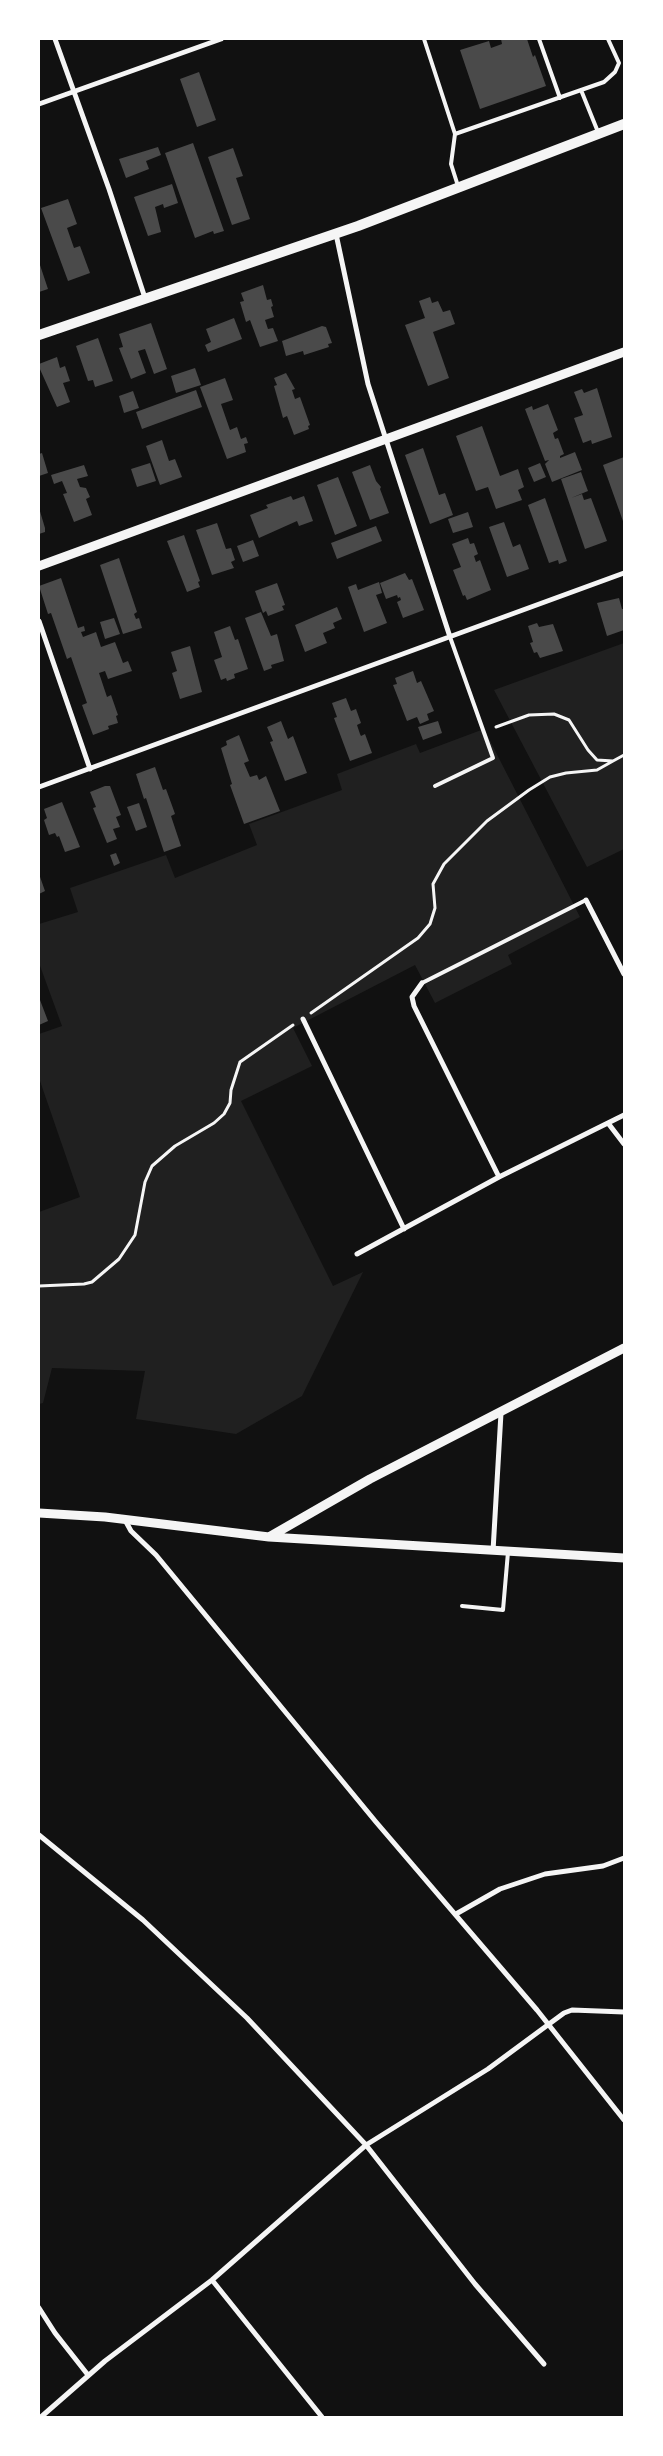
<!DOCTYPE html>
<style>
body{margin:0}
#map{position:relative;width:663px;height:2456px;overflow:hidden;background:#111;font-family:Overpass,sans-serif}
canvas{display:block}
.frame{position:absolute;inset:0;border:40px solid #fff;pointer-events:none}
</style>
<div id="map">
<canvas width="663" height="2456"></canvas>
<div class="frame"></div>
</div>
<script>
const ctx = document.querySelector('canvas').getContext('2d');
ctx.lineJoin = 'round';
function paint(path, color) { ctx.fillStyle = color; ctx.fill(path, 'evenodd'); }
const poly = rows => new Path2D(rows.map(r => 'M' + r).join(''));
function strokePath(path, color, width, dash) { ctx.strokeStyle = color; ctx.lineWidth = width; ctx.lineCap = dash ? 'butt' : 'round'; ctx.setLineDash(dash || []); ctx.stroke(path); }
const green = poly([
 [624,643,624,849,587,867,494,690],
 [484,729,580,917,508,955,512,964,435,1003,415,965,293,1028,312,1066,241,1101,333,1286,363,1272,302,1396,236,1434,136,1419,145,1371,52,1368,43,1403,39,1404,39,1212,80,1197,39,1078,39,1034,62,1026,39,963,39,924,78,912,70,888,166,855,175,878,257,845,249,824,342,790,337,774,416,744,420,753]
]);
const building = poly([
 [501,39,527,39,533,57,535,55,546,86,480,109,460,50,489,41,491,48,502,44],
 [199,72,216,120,197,127,180,79],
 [193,143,224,231,214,234,213,231,195,238,165,153],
 [158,147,161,155,146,161,149,169,126,178,119,159],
 [233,148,243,176,236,178,250,219,232,225,208,157],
 [172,184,178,203,164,208,163,204,155,207,161,232,148,236,134,197],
 [68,199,77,224,67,228,74,248,80,246,90,273,68,281,41,208],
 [39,262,48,289,39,292],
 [263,285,267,300,271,299,273,306,271,307,274,317,265,320,268,329,273,328,278,341,260,347,250,320,246,322,240,302,244,301,241,293],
 [430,297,432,303,438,301,443,312,450,310,455,324,433,332,449,378,428,386,405,325,425,318,419,301],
 [234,318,242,339,208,352,205,345,211,342,206,329],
 [151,323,167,369,154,374,145,349,138,351,146,373,131,379,119,348,123,347,119,334],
 [322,326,326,327,332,343,328,344,329,347,304,355,303,351,286,356,282,341],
 [98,338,113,381,95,387,93,380,88,381,76,346],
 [57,357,60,368,65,366,70,381,63,383,70,402,57,407,39,367,39,364],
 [195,368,201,385,176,393,171,376],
 [286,373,295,389,292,390,295,399,300,397,310,425,308,426,309,429,294,435,287,416,283,418,274,386,277,385,274,378],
 [225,378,233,400,221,404,230,430,237,427,241,439,246,437,248,443,244,444,246,452,227,459,200,387],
 [597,388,612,437,592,444,591,440,583,443,574,418,583,415,574,392,582,389,584,393],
 [196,390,202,407,142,429,136,412],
 [133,391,139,408,124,413,119,396],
 [548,404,558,430,553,433,555,439,558,438,564,454,560,456,560,458,575,452,582,470,552,482,545,464,549,460,545,461,525,409,532,406,533,410],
 [482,426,500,476,518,469,524,487,518,490,522,500,496,509,488,487,476,491,456,436],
 [162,440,169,461,175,459,182,477,160,485,146,446],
 [423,448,439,495,445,493,453,515,430,524,405,455],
 [42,453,48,473,39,476,39,454],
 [624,457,624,524,603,465],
 [150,463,156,481,137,487,131,469],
 [540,463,546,477,534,482,528,468],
 [84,465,88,476,77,479,80,487,86,488,90,497,86,499,92,515,74,522,63,494,67,493,62,481,54,484,51,475],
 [370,465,376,481,381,487,380,489,389,513,370,520,352,472],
 [581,472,588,491,571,498,582,494,584,500,591,498,607,541,585,549,561,479],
 [338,477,357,526,335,535,317,485],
 [291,496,293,500,304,496,313,521,299,526,297,521,259,538,250,515,268,508,266,505],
 [545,498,567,561,559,564,558,560,549,563,528,505],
 [39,508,45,528,45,532,39,534],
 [468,512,473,527,453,533,448,519],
 [504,522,513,547,520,544,529,569,507,577,489,527],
 [217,523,226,549,231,548,235,560,231,562,234,568,212,575,196,530],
 [376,526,382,541,337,559,331,543],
 [184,535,200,581,198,582,200,587,187,592,167,541],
 [468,538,470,544,474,543,478,554,474,556,476,562,480,560,491,590,467,600,465,595,463,596,453,570,461,567,452,544],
 [253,540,259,556,243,562,237,546],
 [119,558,137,612,134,614,136,619,139,618,142,628,123,634,100,565],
 [405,573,409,580,412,579,424,610,403,618,397,602,401,600,400,597,398,598,397,595,386,599,380,583],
 [61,578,78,628,84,626,85,631,81,632,83,637,96,632,101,647,115,642,123,663,128,661,132,671,108,679,105,671,99,673,107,697,111,695,118,715,116,716,118,723,108,726,109,729,93,735,82,705,87,703,71,657,67,659,51,613,48,614,39,586],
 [379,582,382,593,376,595,387,623,364,632,348,587,356,584,358,590],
 [277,583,285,605,282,606,284,610,268,616,266,611,263,613,255,591],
 [619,598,622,609,624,609,624,630,607,636,597,603],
 [337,607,342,619,333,623,335,628,323,633,327,643,305,652,295,625],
 [261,612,271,636,277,634,284,661,271,665,272,668,264,671,245,618],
 [114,618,120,634,105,639,100,622],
 [537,623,539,627,553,624,563,651,540,658,537,652,534,653,530,643,533,642,528,626],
 [230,626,235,640,238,639,248,669,234,674,235,678,227,681,226,678,221,680,214,660,222,657,214,632],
 [190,646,202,692,180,699,172,673,177,671,171,652],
 [413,671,417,683,421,681,434,711,427,714,429,720,420,724,417,717,407,721,393,685,397,684,395,678],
 [346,698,351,711,356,709,361,723,357,725,360,734,361,736,365,734,372,753,350,761,334,718,337,717,332,703],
 [281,721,288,739,293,736,307,773,285,781,270,742,273,741,267,727],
 [438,721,442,733,423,740,418,727],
 [239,735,249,761,244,763,250,777,257,775,259,780,266,776,280,811,244,824,230,785,232,784,221,748,227,745,226,741],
 [155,767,163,790,166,789,174,811,175,814,171,816,181,846,164,852,146,798,144,799,136,774],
 [105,786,110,786,121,815,116,817,120,827,113,829,117,839,107,843,93,808,96,807,90,792],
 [62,802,80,847,65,852,59,836,57,837,55,833,49,835,44,820,47,818,44,809],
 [139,803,147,827,136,831,127,807],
 [116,853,120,863,114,866,110,855],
 [39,874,45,891,39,894],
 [40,1000,48,1021,39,1025,39,1001]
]);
const path = poly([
 [496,727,529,715,554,714,569,720,588,750,597,760,613,761,624,755],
 [311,1013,418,938,430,924,435,908,433,884,444,864,487,821,529,790,550,777,566,773,597,770,613,761],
 [39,1286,84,1284,92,1282,119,1259,135,1235,145,1182,152,1166,175,1146,214,1123,224,1114,230,1103,231,1090,240,1062,293,1025]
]);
const service = poly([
 [424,39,455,134,451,164,458,186],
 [539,39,560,98],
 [581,90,598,132],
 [455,134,604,82,615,72,619,63,608,39],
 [435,786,493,758,450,637],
 [422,983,586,900],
 [462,1606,503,1610,508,1552]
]);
const minor = poly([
 [55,39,109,189,145,298],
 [39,104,221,39],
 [336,234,368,384,450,637],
 [39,621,90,769],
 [39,787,624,573],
 [586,900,624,974],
 [422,983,412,997,414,1006,499,1177],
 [303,1019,404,1229],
 [608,1123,624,1144],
 [357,1254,499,1177,624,1115],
 [125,1520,131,1531,156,1555,376,1822,537,2010,624,2120],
 [493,1551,501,1413],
 [39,1835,143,1920,247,2018,366,2145,475,2284,544,2364],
 [456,1914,500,1889,545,1874,603,1866,624,1858],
 [212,2280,322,2417],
 [39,2308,55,2333,88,2375],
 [41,2417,105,2361,212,2280,366,2145,488,2069,564,2013,572,2010,624,2012]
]);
const tertiary = poly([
 [39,566,624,352],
 [39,1513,105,1517,269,1537,624,1558],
 [269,1537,370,1479,624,1348]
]);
const secondary = poly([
 [39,335,358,226,624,124]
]);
paint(green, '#202020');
paint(building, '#4a4a4a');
strokePath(path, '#f5f5f5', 3);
strokePath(service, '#f5f5f5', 4);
strokePath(minor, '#f5f5f5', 5);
strokePath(tertiary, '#f5f5f5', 9);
strokePath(secondary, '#f5f5f5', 10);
</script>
